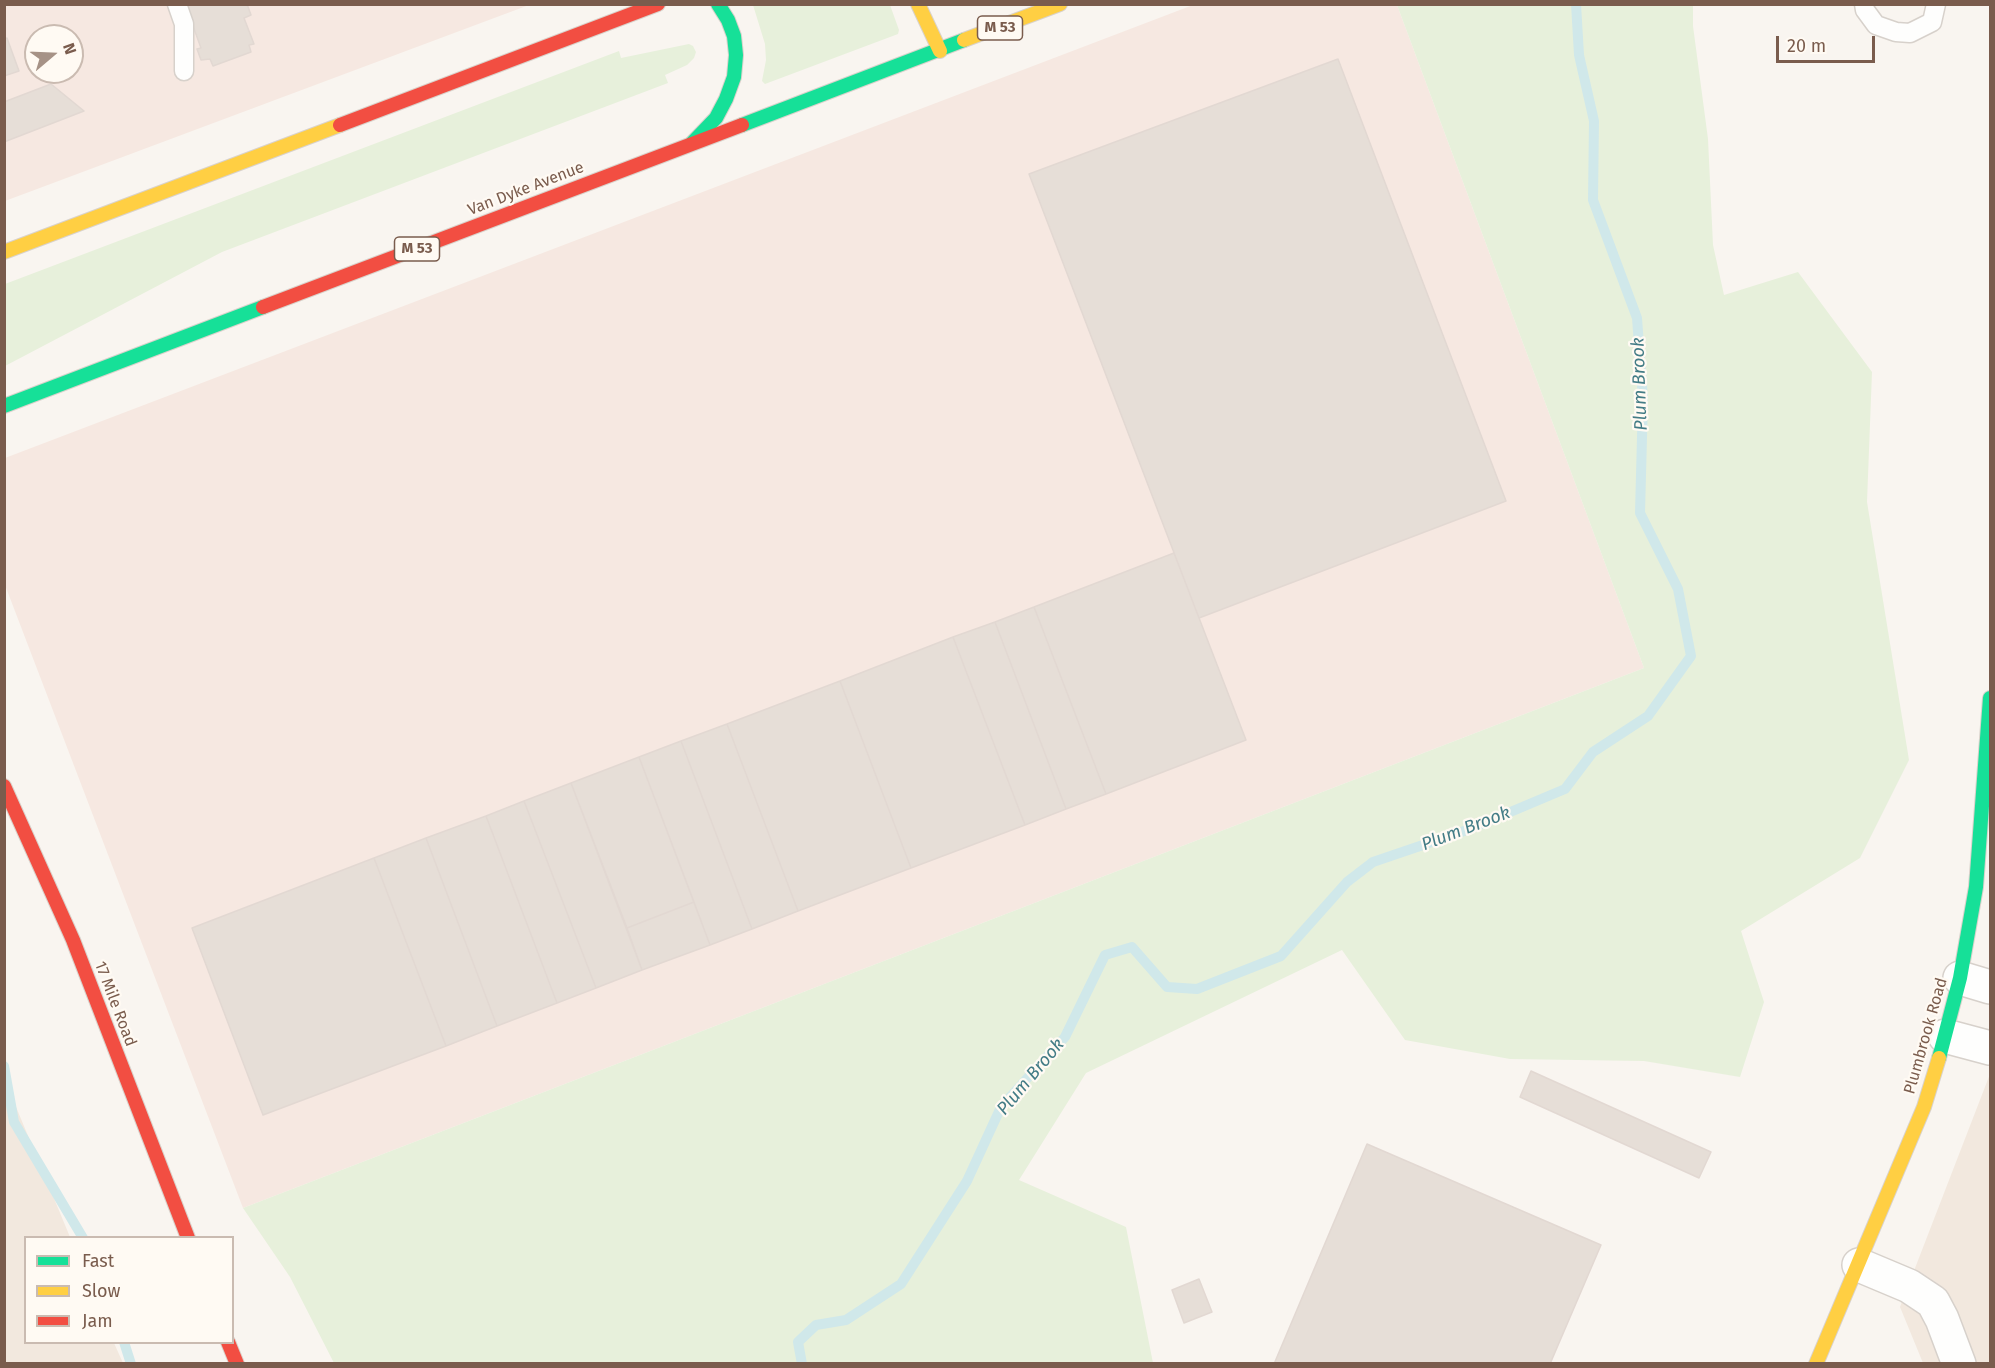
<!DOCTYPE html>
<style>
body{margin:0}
#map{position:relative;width:1995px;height:1368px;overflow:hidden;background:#f9f5f0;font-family:"Fira Sans",sans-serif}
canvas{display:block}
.frame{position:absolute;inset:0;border:6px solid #7a5c4d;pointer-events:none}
.legend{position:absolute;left:24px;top:1236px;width:210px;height:108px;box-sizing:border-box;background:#fffaf3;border:2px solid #cabbb1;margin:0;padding:8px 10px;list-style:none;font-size:18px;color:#7a5c4d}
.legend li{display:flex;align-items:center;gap:12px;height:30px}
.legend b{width:30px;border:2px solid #cabbb1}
.north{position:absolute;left:24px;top:24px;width:60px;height:60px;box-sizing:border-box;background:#fffaf3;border:2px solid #cabbb1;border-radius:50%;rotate:71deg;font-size:16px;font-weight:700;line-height:24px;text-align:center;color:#7a5c4d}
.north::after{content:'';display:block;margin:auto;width:21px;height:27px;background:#a69286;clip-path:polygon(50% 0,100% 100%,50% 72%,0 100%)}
.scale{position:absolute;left:1776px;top:36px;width:99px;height:27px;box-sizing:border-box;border:3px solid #7a5c4d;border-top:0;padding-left:8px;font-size:18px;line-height:21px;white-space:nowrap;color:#7a5c4d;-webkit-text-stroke:4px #fffaf3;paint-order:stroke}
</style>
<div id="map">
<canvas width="1995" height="1368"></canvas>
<div class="frame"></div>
<ul class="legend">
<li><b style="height:8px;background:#16e098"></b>Fast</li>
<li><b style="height:8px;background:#ffcf43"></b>Slow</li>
<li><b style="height:8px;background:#f24e42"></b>Jam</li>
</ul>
<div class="north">N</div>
<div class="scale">20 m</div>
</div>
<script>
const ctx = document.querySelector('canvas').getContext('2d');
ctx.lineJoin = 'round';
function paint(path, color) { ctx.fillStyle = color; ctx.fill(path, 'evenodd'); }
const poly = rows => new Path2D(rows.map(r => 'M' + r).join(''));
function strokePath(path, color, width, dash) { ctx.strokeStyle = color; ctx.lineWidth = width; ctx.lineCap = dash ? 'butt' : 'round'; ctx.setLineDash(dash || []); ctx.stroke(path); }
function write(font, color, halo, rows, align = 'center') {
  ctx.font = font + ' "Fira Sans",sans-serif'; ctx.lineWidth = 4.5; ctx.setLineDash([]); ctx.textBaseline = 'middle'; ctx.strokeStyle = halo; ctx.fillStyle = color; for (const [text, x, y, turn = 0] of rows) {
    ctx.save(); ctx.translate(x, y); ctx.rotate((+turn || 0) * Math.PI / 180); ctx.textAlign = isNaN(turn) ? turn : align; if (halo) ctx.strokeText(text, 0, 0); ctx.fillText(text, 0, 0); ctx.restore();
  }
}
const residential = poly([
 [1990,1074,1990,1363,1923,1363,1900,1307],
 [4,1084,9,1090,70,1237,26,1238,26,1342,114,1343,123,1363,5,1363]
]);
const commercial = poly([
 [5,5,529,5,5,201],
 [36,36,72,36,72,72,36,72],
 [1193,5,1397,5,1644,668,243,1208,5,585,5,458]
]);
const green = poly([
 [753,5,890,5,899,30,898,34,765,84,762,81,766,60,765,44],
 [1397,5,1693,5,1693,26,1708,139,1713,245,1724,295,1798,272,1872,372,1867,502,1909,760,1860,858,1741,931,1764,1002,1740,1077,1644,1061,1510,1059,1405,1040,1342,950,1086,1073,1019,1180,1126,1227,1153,1363,334,1363,290,1277,243,1208,1644,668],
 [689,44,693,46,696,52,694,58,687,65,665,75,668,83,222,252,5,366,5,284,619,51,621,58]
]);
const stream = poly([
 [4,1066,14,1122,83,1238],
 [124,1342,131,1364],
 [802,1364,798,1342,816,1325,846,1320,901,1284,967,1181,1001,1107,1065,1037,1105,955,1132,947,1167,987,1197,989,1281,956,1347,882,1373,862,1470,829,1565,789,1593,752,1648,716,1691,656,1678,589,1640,513,1643,399,1637,318,1593,200,1594,121,1579,55,1576,4]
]);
const building = poly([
 [185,4,247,4,251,15,244,18,254,44,249,45,251,52,213,66,210,59,201,60,197,49,201,48,185,4],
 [7,38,19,71,4,76,4,39,7,38],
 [1338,59,1506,501,1199,618,1029,174,1338,59],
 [51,84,84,111,4,142,4,102,51,84],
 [1174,553,1246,740,1106,794,1034,607,1174,553],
 [1034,607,1106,794,1066,809,995,622,1034,607],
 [995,622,1066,809,1025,825,953,637,995,622],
 [953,637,1025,825,911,868,840,681,953,637],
 [840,681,911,868,798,911,727,724,840,681],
 [727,724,798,911,752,929,681,741,727,724],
 [681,741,752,929,710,945,639,757,681,741],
 [639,757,694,902,627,928,571,783,639,757],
 [571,783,642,970,596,988,524,801,571,783],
 [524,801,596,988,557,1003,486,816,524,801],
 [486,816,557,1003,497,1026,426,838,486,816],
 [426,838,497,1026,446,1046,374,858,426,838],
 [374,858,446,1046,263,1115,192,928,374,858],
 [694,902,710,945,642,970,627,928,694,902],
 [1531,1071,1711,1152,1699,1178,1520,1097,1531,1071],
 [1367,1144,1601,1245,1550,1364,1274,1364,1367,1144],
 [1199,1279,1212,1312,1184,1323,1172,1290,1199,1279]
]);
const lane = poly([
 [177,4,184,24,184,71],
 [1864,4,1865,10,1876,25,1896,32,1910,33,1932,22,1936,4]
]);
const street = poly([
 [1960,978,1990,987],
 [1945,1036,1990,1048],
 [1859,1265,1909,1286,1933,1302,1942,1319,1959,1364]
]);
const fast = poly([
 [742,125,964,40],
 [692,143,716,118,726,99,734,77,736,55,734,36,728,20,718,4],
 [4,406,263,307],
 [1939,1058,1960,978,1976,887,1990,698]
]);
const slow = poly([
 [918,4,940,51],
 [964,40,1060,4],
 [4,252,340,125],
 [1816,1364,1924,1107,1939,1058]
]);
const jam = poly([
 [340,125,658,4],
 [263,307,742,125],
 [4,786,73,940,188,1238],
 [228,1342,237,1364]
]);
const shields = [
 [1000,28,45],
 [417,249,45]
];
const shieldNames = [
 ["M 53",1000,28],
 ["M 53",417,249]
];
const streetNames = [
 ["Van Dyke Avenue",526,189,-21],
 ["17 Mile Road",115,1004,69],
 ["Plumbrook Road",1926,1036,-74]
];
const waterNames = [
 ["Plum Brook",1640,384,-92],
 ["Plum Brook",1466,829,-21],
 ["Plum Brook",1031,1077,-50]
];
paint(residential, '#f2e8de');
paint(commercial, '#f6e8e1');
paint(green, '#e7f0db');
strokePath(stream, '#d0e8ea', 10);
paint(building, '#e6ded7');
strokePath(building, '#e2d8d2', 1.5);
strokePath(lane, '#d7d1cb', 21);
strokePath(street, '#d7d1cb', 36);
strokePath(fast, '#d9d2cb', 16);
strokePath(slow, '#d9d2cb', 16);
strokePath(jam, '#d9d2cb', 16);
strokePath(lane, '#fefefd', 18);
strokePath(street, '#fefefd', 33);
strokePath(fast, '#16e098', 14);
strokePath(slow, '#ffcf43', 14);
strokePath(jam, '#f24e42', 14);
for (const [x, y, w] of shields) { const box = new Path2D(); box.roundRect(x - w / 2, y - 12, w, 24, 4.5); ctx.fillStyle = '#fffaf3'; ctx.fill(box); strokePath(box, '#7a5c4d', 1.5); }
write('bold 15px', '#7a5c4d', null, shieldNames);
write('16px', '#7a5c4d', '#fffaf3', streetNames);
write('italic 18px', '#437c86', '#fffaf3', waterNames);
</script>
